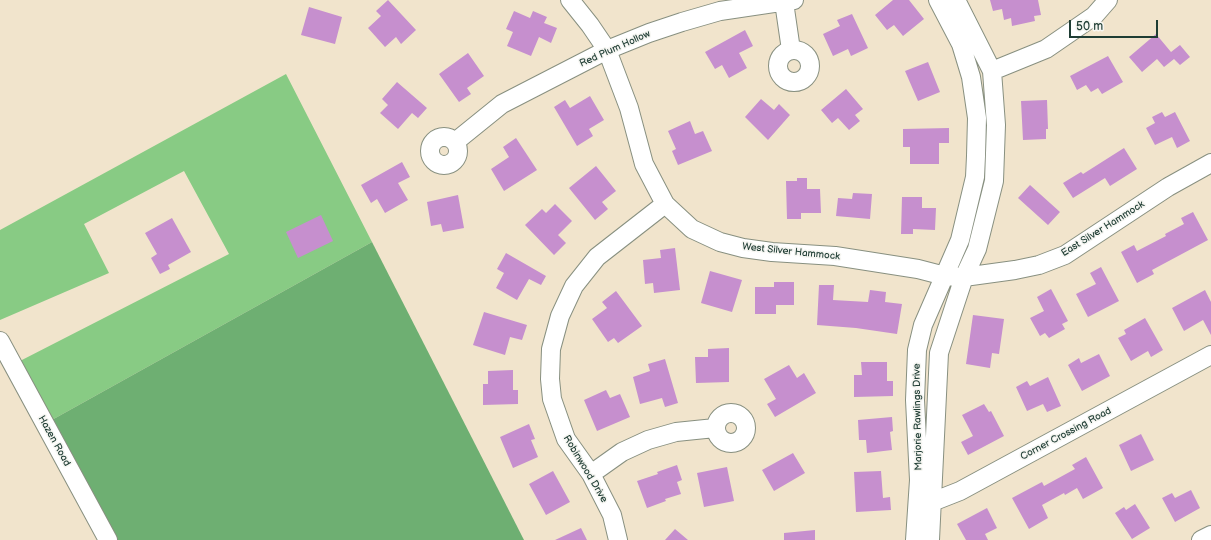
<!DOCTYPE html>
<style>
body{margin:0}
#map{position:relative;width:1211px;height:540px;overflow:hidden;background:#f1e4cc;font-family:"Balsamiq Sans",sans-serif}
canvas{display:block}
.scale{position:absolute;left:1069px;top:20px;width:89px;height:18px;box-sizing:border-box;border:2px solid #1f3d34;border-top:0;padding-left:5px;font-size:12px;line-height:14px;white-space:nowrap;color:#1f3d34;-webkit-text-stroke:3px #f6f6f2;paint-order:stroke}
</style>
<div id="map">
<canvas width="1211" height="540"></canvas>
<div class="scale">50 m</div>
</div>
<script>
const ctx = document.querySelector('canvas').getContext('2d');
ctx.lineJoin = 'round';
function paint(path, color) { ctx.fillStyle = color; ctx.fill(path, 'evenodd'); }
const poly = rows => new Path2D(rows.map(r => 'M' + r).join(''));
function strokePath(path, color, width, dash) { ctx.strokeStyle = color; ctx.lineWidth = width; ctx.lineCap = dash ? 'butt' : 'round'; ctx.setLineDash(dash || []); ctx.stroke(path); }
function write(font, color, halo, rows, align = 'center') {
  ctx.font = font + ' "Balsamiq Sans",sans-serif'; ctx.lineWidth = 3; ctx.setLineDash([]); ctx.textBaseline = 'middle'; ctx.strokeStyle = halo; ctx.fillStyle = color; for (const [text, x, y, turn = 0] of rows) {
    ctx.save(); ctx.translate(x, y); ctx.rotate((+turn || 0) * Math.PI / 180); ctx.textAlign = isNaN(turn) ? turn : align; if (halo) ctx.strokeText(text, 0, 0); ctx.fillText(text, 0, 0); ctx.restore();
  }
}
const green = poly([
 [286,74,372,242,50,421,18,362,229,254,184,171,84,224,109,273,0,320,0,230]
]);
const forest = poly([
 [372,242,524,540,115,540,50,421]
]);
const building = poly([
 [388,0,416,30,401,44,396,37,385,47,368,28,381,16,376,11],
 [893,0,909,0,924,19,903,36,894,25,887,30,875,15],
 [990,0,1038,0,1041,15,1034,16,1035,21,1012,26,1011,18,1004,20,1002,9,993,11],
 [309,7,342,17,335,44,301,35],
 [514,11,530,18,533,11,547,17,544,23,557,28,551,43,539,37,531,56,507,46,513,32,506,29],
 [852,14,868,48,851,56,848,49,833,56,823,34,840,26,837,20],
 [745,30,753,46,739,53,747,68,729,78,722,65,715,69,705,52],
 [1156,34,1171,52,1180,45,1190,57,1180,65,1174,59,1164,67,1157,59,1142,72,1129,57],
 [468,53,484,76,467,88,471,94,459,102,439,74],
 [1108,56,1123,82,1102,94,1098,88,1091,92,1086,85,1077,90,1070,76],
 [928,62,940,92,918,101,905,71],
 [397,82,427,108,418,118,412,113,398,129,380,113,388,105,382,99],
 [846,89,863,109,855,115,860,121,849,130,838,118,832,123,821,110],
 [590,96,604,120,589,129,593,136,577,146,554,107,565,100,570,108],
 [761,99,774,110,779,104,790,115,768,140,745,117],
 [1047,100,1048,129,1046,129,1046,139,1023,140,1021,101],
 [1162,112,1165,117,1175,112,1190,141,1177,148,1172,137,1155,145,1146,128,1155,123,1152,117],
 [690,121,695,134,703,131,712,151,678,165,672,151,676,149,668,131],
 [949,128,949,143,939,143,939,164,910,164,910,147,903,147,903,129],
 [516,138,537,170,504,191,491,169,509,157,503,147],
 [1124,148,1137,169,1110,186,1105,178,1073,198,1063,183,1081,172,1083,174],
 [402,162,410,177,398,183,408,200,385,213,377,199,371,203,361,185],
 [596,166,616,191,602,202,608,209,595,220,569,188],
 [797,178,807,178,807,189,820,189,821,213,801,213,801,219,787,219,786,181,797,181],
 [1030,185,1060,212,1048,225,1018,198],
 [853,193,872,194,870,219,836,216,838,198,852,199],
 [458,195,464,228,443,232,441,224,431,226,427,202],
 [902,197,922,197,922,208,936,208,935,230,913,229,913,234,901,234],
 [555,204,572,221,558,235,566,243,554,255,525,225,542,209,546,213],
 [1193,212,1208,240,1152,270,1154,274,1137,283,1121,252,1134,245,1137,251,1166,236,1165,234,1184,224,1181,218],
 [321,215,333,241,298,258,286,232],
 [172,218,191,252,168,265,170,269,160,274,151,258,157,254,145,233],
 [675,248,680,290,654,293,653,283,645,284,643,260,661,258,660,250],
 [506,253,546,276,541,285,529,279,517,300,496,288,504,273,497,269],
 [1101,267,1119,301,1088,317,1076,294,1096,284,1090,273],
 [710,271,742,280,732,312,701,303],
 [774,282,794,282,794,305,776,305,776,314,755,314,755,287,774,287],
 [819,285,834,285,833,300,868,302,870,290,886,292,885,302,902,304,897,334,856,328,817,325],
 [1051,289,1068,321,1062,324,1065,329,1049,338,1045,333,1040,336,1030,318,1044,311,1037,297],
 [1205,290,1211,302,1211,335,1203,320,1184,331,1172,308],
 [616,291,642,326,618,343,614,338,608,342,592,319,607,308,602,302],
 [484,312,527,325,522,340,510,337,505,355,473,345],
 [973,315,1004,319,999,354,992,353,990,368,966,364],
 [1145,318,1163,350,1151,357,1148,351,1131,361,1118,338,1126,334,1124,330],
 [729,348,729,382,696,383,695,357,708,357,708,349],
 [1099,354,1110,376,1082,391,1068,365,1079,358,1081,363],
 [665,359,678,403,665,407,662,398,640,404,633,377,650,371,648,364],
 [861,362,887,362,887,381,893,381,893,396,854,397,854,375,862,375],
 [789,365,797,378,804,373,816,393,775,417,767,404,776,399,764,379],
 [513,370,513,390,518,390,518,404,483,405,483,384,488,384,488,371],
 [1048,377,1061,406,1047,412,1043,404,1027,411,1016,387,1027,381,1030,386],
 [606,390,610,398,620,394,630,417,597,431,584,400],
 [984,404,989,412,991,411,1004,436,968,455,961,442,973,436,962,415],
 [892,417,893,431,890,432,892,450,867,453,866,440,859,440,858,420],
 [529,424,535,439,531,440,538,457,513,468,500,437],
 [1141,434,1154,460,1131,471,1119,445],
 [793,453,805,473,774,491,762,470],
 [1086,457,1103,488,1083,499,1077,488,1065,495,1064,493,1042,505,1048,518,1029,529,1012,498,1042,482,1044,486,1075,469,1072,465],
 [677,465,682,480,677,482,681,494,665,499,666,501,647,508,637,481,658,474,657,472],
 [727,467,734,501,704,507,697,473],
 [553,471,570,502,546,515,529,484],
 [881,471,883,498,890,497,891,510,856,512,854,472],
 [1191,490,1200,508,1175,522,1162,498,1172,493,1175,498],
 [1135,504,1150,528,1132,539,1115,513,1124,507,1126,510],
 [987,508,997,528,985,534,988,540,966,540,957,524],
 [581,528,587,540,555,540],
 [675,529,688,540,665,540],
 [815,530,815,540,784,540,784,533]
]);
const minor = poly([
 [570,0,590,25,607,50,629,108,644,164,665,204,692,229,720,242,743,248,772,252,835,256,918,269,945,276,964,277,1015,270,1039,265,1065,255,1168,187,1211,163],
 [784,2,791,50],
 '778 66a16 16 0 1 1 32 0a16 16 0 1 1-32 0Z',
 [992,71,1046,49,1094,16,1108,0],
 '430 151a14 14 0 1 1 28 0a14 14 0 1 1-28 0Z',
 [455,142,502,104,607,50,649,33,682,22,720,11,794,0],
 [0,341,108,540],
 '716 428a15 15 0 1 1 30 0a15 15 0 1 1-30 0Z',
 [591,474,622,452,648,440,676,432,715,428],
 [923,503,932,502,960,491,1211,355],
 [618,540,612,515,591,474,566,439,552,399,550,379,551,349,560,316,574,286,597,257,665,204],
 [915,540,919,480,915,400,917,350,923,325,960,240,975,177,976,156,977,118,971,77,961,44,938,0],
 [930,540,939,353,964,277,977,249,994,181,996,125,992,71,956,0],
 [1201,540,1211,535]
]);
const streetNames = [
 ["Red Plum Hollow",615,49,-24],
 ["East Silver Hammock",1103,229,-32],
 ["West Silver Hammock",791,252,6],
 ["Marjorie Rawlings Drive",918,417,-91],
 ["Corner Crossing Road",1066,434,-28],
 ["Hazen Road",54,441,61],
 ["Robinwood Drive",585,469,59]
];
paint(green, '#88cb84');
paint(forest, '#6eaf72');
paint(building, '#c68fce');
strokePath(minor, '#889080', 20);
strokePath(minor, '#fff', 18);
write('10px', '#1f3d34', '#f6f6f2', streetNames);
</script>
